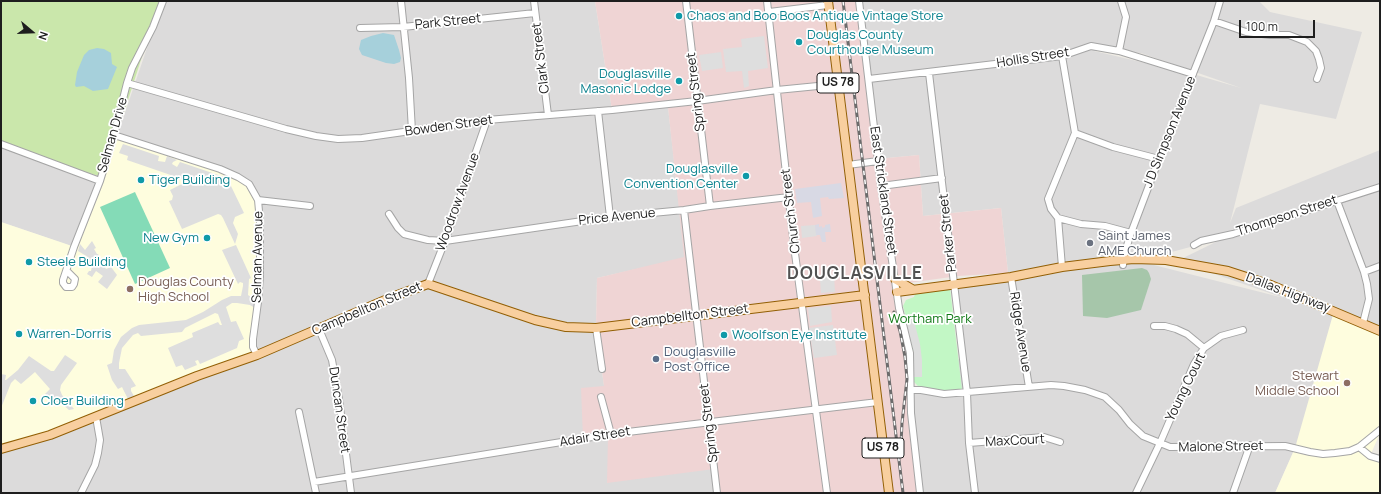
<!DOCTYPE html>
<style>
body{margin:0}
#map{position:relative;width:1381px;height:494px;overflow:hidden;background:#eeebe4;font-family:Manrope,sans-serif}
canvas{display:block}
.frame{position:absolute;inset:0;border:2px solid #1e1e1e;pointer-events:none}
.north{position:absolute;left:12px;top:12px;width:40px;height:40px;-webkit-text-stroke:3px #fff;paint-order:stroke;rotate:109deg;font-size:11px;font-weight:700;line-height:16px;text-align:center;color:#1e1e1e}
.north::after{content:'';display:block;margin:auto;width:14px;height:18px;background:#1e1e1e;clip-path:polygon(50% 0,100% 100%,50% 72%,0 100%)}
.scale{position:absolute;left:1239px;top:20px;width:76px;height:18px;box-sizing:border-box;border:2px solid #1e1e1e;border-top:0;padding-left:5px;font-size:12px;line-height:14px;white-space:nowrap;color:#1e1e1e;-webkit-text-stroke:3px #fff;paint-order:stroke}
</style>
<div id="map">
<canvas width="1381" height="494"></canvas>
<div class="frame"></div>
<div class="north">N</div>
<div class="scale">100 m</div>
</div>
<script>
const ctx = document.querySelector('canvas').getContext('2d');
ctx.lineJoin = 'round';
function paint(path, color) { ctx.fillStyle = color; ctx.fill(path, 'evenodd'); }
const poly = rows => new Path2D(rows.map(r => 'M' + r).join(''));
function strokePath(path, color, width, dash) { ctx.strokeStyle = color; ctx.lineWidth = width; ctx.lineCap = dash ? 'butt' : 'round'; ctx.setLineDash(dash || []); ctx.stroke(path); }
function write(font, color, halo, rows, align = 'center') {
  ctx.font = font + ' Manrope,sans-serif'; ctx.lineWidth = 3.5; ctx.setLineDash([]); ctx.textBaseline = 'middle'; ctx.strokeStyle = halo; ctx.fillStyle = color; for (const [text, x, y, turn = 0] of rows) {
    ctx.save(); ctx.translate(x, y); ctx.rotate((+turn || 0) * Math.PI / 180); ctx.textAlign = isNaN(turn) ? turn : align; if (halo) ctx.strokeText(text, 0, 0); ctx.fillText(text, 0, 0); ctx.restore();
  }
}
const residential = poly([
 [163,1,595,1,612,110,668,107,685,258,597,278,596,328,604,386,608,435,714,469,717,493,1,493,1,449,257,355,117,136],
 [859,1,1259,1,1270,12,1362,32,1336,119,1260,104,1230,223,1236,208,1380,150,1380,331,1295,448,1275,493,920,493,907,405,911,390,965,355,958,289,1008,273,1001,208,923,216,919,155,877,159],
 [1113,50,1141,53,1241,88,1193,74,1094,51],
 [1224,238,1177,261,1284,298,1138,261],
 [1,141,99,176,74,247,1,222]
]);
const commercial = poly([
 [595,1,859,1,877,159,919,155,923,216,1001,208,1008,273,958,276,901,284,898,313,908,353,911,390,907,405,917,493,717,493,714,469,607,483,608,435,583,439,581,388,604,386,596,328,597,278,684,257,668,107,612,110]
]);
const education = poly([
 [117,136,220,169,249,184,258,200,260,247,253,339,257,355,1,449,1,222,69,245,77,249,103,184,105,173],
 [1334,311,1380,332,1380,433,1370,456,1380,460,1380,493,1275,493,1295,448]
]);
const grass = poly([
 [1,1,160,1,117,134,99,176,52,162,1,142]
]);
const cemetery = poly([
 [1142,268,1147,270,1149,273,1151,279,1141,310,1107,318,1083,316,1082,275]
]);
const park = poly([
 [950,288,962,390,938,391,918,386,914,382,914,352,903,306,906,300,914,297,915,294]
]);
const pitch = poly([
 [135,192,170,268,135,284,100,207]
]);
const parking = poly([
 [764,36,768,68,748,71,749,86,744,88,742,71,726,72,723,49,742,47,741,39],
 [721,52,723,68,702,71,699,55],
 [123,144,159,156,158,161,165,162,167,156,177,160,173,162,172,164,177,167,180,162,227,178,226,185,230,184,244,213,235,217,233,223,238,234,235,244,223,218,221,215,218,214,182,229,169,201,172,200,173,196,170,190,188,181,127,160,128,156,119,153],
 [815,225,817,236,802,238,801,226],
 [92,241,96,248,94,249,97,254,98,254,106,269,111,267,117,275,107,289,98,282,103,276,96,271,92,277,87,274,89,271,91,271,92,266,85,260,88,257,78,251,80,244,85,250],
 [236,245,251,278,249,279,248,295,252,298,257,295,255,308,250,305,237,303,232,303,226,307,231,322,236,321,244,339,239,341,237,348,200,364,198,360,195,361,197,365,185,370,182,365,176,367,168,348,193,337,192,333,218,322,220,325,222,325,218,314,215,313,185,328,182,332,141,336,138,333,133,335,122,348,119,363,119,369,125,369,136,386,131,388,131,391,134,396,128,399,122,387,118,389,112,380,107,365,112,363,114,350,121,337,132,328,139,325,186,320,203,312,222,300,231,296,241,296,243,286,243,283,240,282,238,284,222,250],
 [828,275,834,275,835,292,821,293,820,279,821,276],
 [831,306,832,322,810,326,808,308],
 [913,317,920,344,922,360,922,377,914,377,914,352,905,319],
 [833,325,837,355,814,358,809,328],
 [65,355,77,363,61,385,60,390,62,395,74,409,69,410,59,401,53,403,45,394,50,389,35,372,21,384,15,379,11,383,1,408,1,374,6,375,5,380,6,380,18,370,29,356,51,371,54,371]
]);
const plaza = poly([
 [841,183,844,198,829,199,828,197,820,198,822,216,813,218,811,202,797,203,795,189],
 [819,224,819,227,822,226,822,228,825,227,825,225,830,224,831,232,825,232,826,242,822,242,820,235,816,235,815,225]
]);
const water = poly([
 [383,33,394,35,399,50,401,58,400,62,394,64,386,63,362,55,359,49,361,40,371,36],
 [97,48,104,49,111,53,112,64,117,67,108,89,93,91,84,86,76,87,75,85,77,72,84,55,89,50]
]);
const minor = poly([
 [401,1,409,78,412,131],
 [534,1,548,115],
 [686,1,710,206],
 [767,1,794,246,827,493],
 [859,1,881,186,899,308,910,353,911,413,920,493],
 [769,12,828,5],
 [1214,21,1246,32,1270,35,1289,35,1307,42,1316,51,1319,59,1321,68,1317,79],
 [360,28,403,27,535,13],
 [1119,51,1126,17,1121,1],
 [1062,56,1075,133,1048,199,1051,209,1058,218,1081,224,1105,226,1131,233],
 [929,73,967,393,969,443,975,493],
 [869,79,1062,56,1091,46,1119,51,1193,74],
 [127,83,286,129,316,136,338,139,362,138,487,120,612,110,697,101,777,90,838,84],
 [598,111,610,217],
 [1075,133,1113,147,1159,159],
 [114,135,220,169,238,177,249,184,258,200,260,222,260,276,258,302,253,339,253,347,257,355],
 [1,144,100,181],
 [848,165,878,161],
 [881,186,942,178],
 [258,200,310,206],
 [1337,201,1364,272,1367,284,1369,299,1363,323],
 [684,210,717,493],
 [389,214,398,228,404,234,428,240,445,241,610,217,684,210,710,206,789,197],
 [1058,218,1062,267],
 [1194,245,1201,241,1233,234,1380,187],
 [1123,265,1125,252,1131,233,1159,159,1214,21,1220,1],
 [67,271,75,279,74,284,72,287,66,287,63,283,63,280,74,247,100,181,114,135,127,83,132,68,153,27,163,1],
 [1364,272,1380,266],
 [1011,277,1029,387],
 [428,284,445,241,487,120],
 [1154,326,1165,326,1176,329,1187,334,1204,348],
 [596,328,602,369],
 [319,329,332,360,339,399,351,493],
 [911,390,921,390,944,394,1051,385,1064,386,1085,390,1105,397,1119,410,1130,424,1143,436,1170,447,1285,446,1310,452,1323,454,1335,453,1350,451,1359,447,1380,430],
 [601,397,611,434],
 [299,412,316,493],
 [969,443,1044,437,1060,442],
 [1359,447,1370,456,1380,459],
 [314,482,611,434,878,402],
 [81,493,95,465,98,453,100,440,96,417],
 [1136,493,1160,443,1194,364,1204,348,1221,336,1243,330],
 [1233,493,1250,445]
]);
const major = poly([
 [828,1,889,493],
 [895,279,912,289],
 [897,292,1011,277,1062,267,1110,261,1134,259,1166,260,1228,271,1271,285,1380,331],
 [1,449,50,435,197,376,257,355,392,297,428,284,535,320,566,327,596,328,865,295]
]);
const rail = poly([
 [843,1,903,493],
 [894,312,900,331,905,357,907,379,902,423,901,444]
]);
const markers = [
 [679,16,4,"#0f9aa8"],
 [799,42,4,"#0f9aa8"],
 [679,81,4,"#0f9aa8"],
 [746,176,4,"#0f9aa8"],
 [141,180,4,"#0f9aa8"],
 [207,238,4,"#0f9aa8"],
 [1090,243,4,"#6b7280"],
 [29,262,4,"#0f9aa8"],
 [130,289,4,"#8d6e63"],
 [19,334,4,"#0f9aa8"],
 [724,335,4,"#0f9aa8"],
 [656,359,4,"#5c6f8a"],
 [1347,383,4,"#8d6e63"],
 [33,401,4,"#0f9aa8"]
];
const shields = [
 [838,83,42],
 [883,448,42]
];
const shieldNames = [
 ["US 78",838,83],
 ["US 78",883,448]
];
const cultureNames = [
 ["Chaos and Boo Boos Antique Vintage Store",687,16],
 ["Douglas County",807,35],
 ["Courthouse Museum",807,50],
 ["Douglasville",671,74,"right"],
 ["Masonic Lodge",671,89,"right"],
 ["Douglasville",738,169,"right"],
 ["Convention Center",738,184,"right"],
 ["Tiger Building",149,180],
 ["New Gym",199,238,"right"],
 ["Steele Building",37,262],
 ["Warren-Dorris",27,334],
 ["Woolfson Eye Institute",732,335],
 ["Cloer Building",41,401]
];
const streetNames = [
 ["Park Street",448,22,-6],
 ["Clark Street",541,58,-97],
 ["Hollis Street",1033,58,-9],
 ["Spring Street",696,92,-97],
 ["Bowden Street",449,126,-8],
 ["J D Simpson Avenue",1170,132,-68],
 ["Selman Drive",113,135,-74],
 ["East Strickland Street",883,191,82],
 ["Woodrow Avenue",458,202,-70],
 ["Church Street",791,211,-97],
 ["Thompson Street",1287,216,-18],
 ["Price Avenue",617,217,-6],
 ["Parker Street",948,233,-96],
 ["Selman Avenue",258,257,-89],
 ["Dallas Highway",1288,293,21],
 ["Campbellton Street",367,309,-23],
 ["Campbellton Street",690,316,-7],
 ["Ridge Avenue",1020,332,81],
 ["Young Court",1186,387,-64],
 ["Duncan Street",339,410,82],
 ["Spring Street",709,423,-97],
 ["Adair Street",595,437,-9],
 ["MaxCourt",1015,441,-3],
 ["Malone Street",1221,447,-1]
];
const worshipNames = [
 ["Saint James",1098,236],
 ["AME Church",1098,251]
];
const educationNames = [
 ["Douglas County",138,282],
 ["High School",138,297],
 ["Stewart",1339,376,"right"],
 ["Middle School",1339,391,"right"]
];
const parkNames = [
 ["Wortham Park",930,319]
];
const serviceNames = [
 ["Douglasville",664,352],
 ["Post Office",664,367]
];
const districtNames = [
 ["DOUGLASVILLE",855,274]
];
paint(residential, '#dcdbdb');
paint(commercial, '#efd4d4');
paint(education, '#fefdde');
paint(grass, '#cae7ab');
paint(cemetery, '#a6c6aa');
paint(park, '#c2f7c5');
paint(pitch, '#84dbb7');
paint(parking, '#dedede');
paint(plaza, '#d8d9e4');
paint(water, '#a6d0db');
strokePath(minor, '#a5a5a5', 8);
strokePath(major, '#925f05', 10);
strokePath(minor, '#fff', 6);
strokePath(major, '#f8cf9f', 8);
strokePath(rail, '#6c6c6c', 3);
strokePath(rail, '#fff', 1.5, [4.5]);
for (const [x, y, r, color] of markers) { const dot = new Path2D(); dot.arc(x, y, r, 0, 2 * Math.PI); ctx.fillStyle = color; ctx.fill(dot); strokePath(dot, '#fff', 1.5); }
for (const [x, y, w] of shields) { const box = new Path2D(); box.roundRect(x - w / 2, y - 10, w, 20, 3); ctx.fillStyle = '#fff'; ctx.fill(box); strokePath(box, '#1e1e1e', 1); }
write('bold 12px', '#1e1e1e', null, shieldNames);
write('13px', '#0d838f', '#fff', cultureNames, 'left');
write('13px', '#1e1e1e', '#fff', streetNames);
write('13px', '#5b616d', '#fff', worshipNames, 'left');
write('13px', '#785e54', '#fff', educationNames, 'left');
write('13px', '#0f7815', '#fff', parkNames);
write('13px', '#4e5e75', '#fff', serviceNames, 'left');
ctx.letterSpacing = '1px';
write('bold 17px', '#515151', '#fff', districtNames);
ctx.letterSpacing = '0px';
</script>
